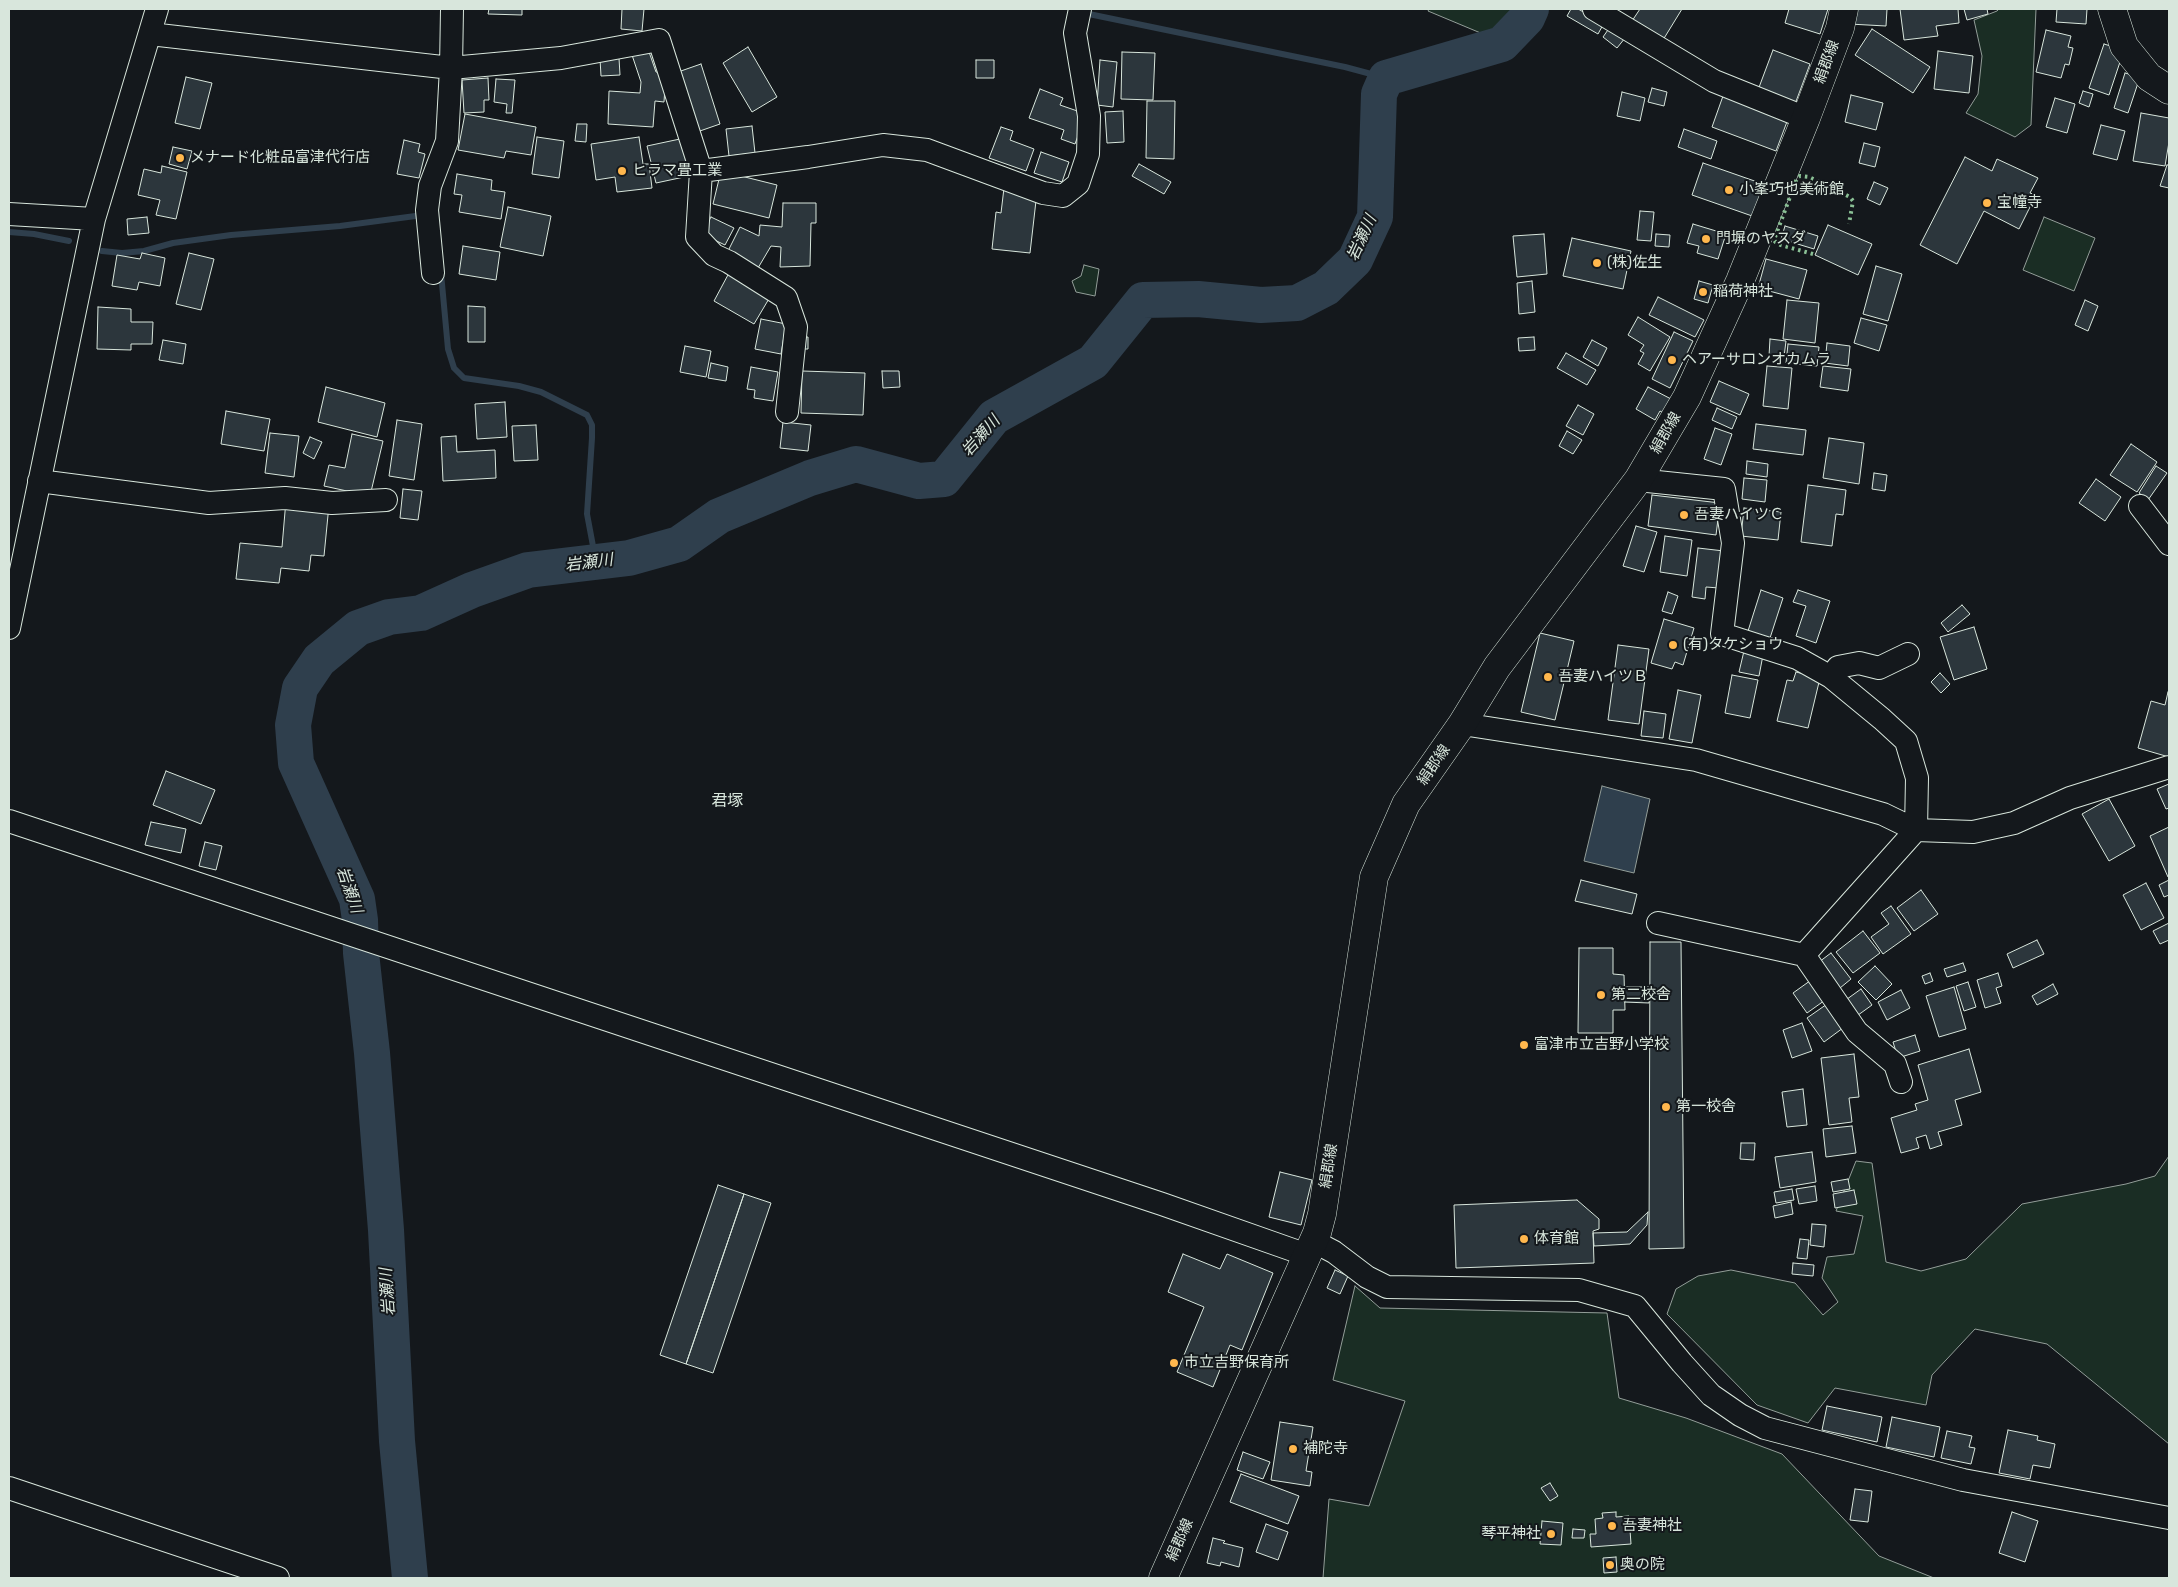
<!DOCTYPE html>
<meta charset="utf-8">
<style>
body{margin:0}
#map{position:relative;width:2178px;height:1587px;overflow:hidden;background:#14181c;font-family:Rubik,sans-serif}
canvas{display:block}
.frame{position:absolute;inset:0;border:10px solid #d8e6dc;pointer-events:none}
</style>
<div id="map">
<canvas width="2178" height="1587"></canvas>
<div class="frame"></div>
</div>
<script>
const ctx = document.querySelector('canvas').getContext('2d');
ctx.lineJoin = 'round';
function paint(path, color) { ctx.fillStyle = color; ctx.fill(path, 'evenodd'); }
const poly = rows => new Path2D(rows.map(r => 'M' + r).join(''));
function strokePath(path, color, width, dash) { ctx.strokeStyle = color; ctx.lineWidth = width; ctx.lineCap = dash ? 'butt' : 'round'; ctx.setLineDash(dash || []); ctx.stroke(path); }
function write(font, color, halo, rows, align = 'center') {
  ctx.font = font + ' Rubik,"Noto Sans JP",sans-serif'; ctx.lineWidth = 4; ctx.setLineDash([]); ctx.textBaseline = 'middle'; ctx.strokeStyle = halo; ctx.fillStyle = color; for (const [text, x, y, turn = 0] of rows) {
    ctx.save(); ctx.translate(x, y); ctx.rotate((+turn || 0) * Math.PI / 180); ctx.textAlign = isNaN(turn) ? turn : align; if (halo) ctx.strokeText(text, 0, 0); ctx.fillText(text, 0, 0); ctx.restore();
  }
}
const green = poly([
 [1429,9,1512,9,1498,37,1483,34,1428,11,1429,9],
 [1999,9,2036,9,2031,125,2015,137,1966,113,1978,94,1982,56,1974,20,1997,11,1999,9],
 [2044,217,2095,238,2074,291,2023,270,2044,217],
 [1084,265,1099,269,1095,296,1076,292,1072,281,1081,276,1084,265],
 [2169,1156,2169,1444,2047,1344,1975,1329,1932,1375,1926,1405,1835,1388,1808,1423,1757,1405,1667,1314,1676,1289,1698,1276,1731,1270,1795,1283,1823,1315,1838,1302,1822,1278,1827,1257,1854,1254,1863,1216,1836,1211,1856,1161,1872,1163,1886,1262,1921,1271,1966,1259,2022,1204,2126,1184,2155,1176,2169,1156],
 [1355,1286,1380,1308,1607,1313,1619,1398,1686,1418,1782,1454,1879,1556,1934,1578,1323,1578,1329,1499,1369,1506,1405,1401,1333,1380,1355,1286]
]);
const water = poly([
 [1602,786,1650,799,1634,873,1584,861,1602,786]
]);
const stream = poly([
 [1084,13,1345,67,1386,78],
 [9,232,34,234,69,241],
 [102,251,122,253,144,251,173,243,231,235,340,226,423,215],
 [441,273,448,349,454,368,464,378,519,386,541,392,587,415,592,425,592,438,587,514,596,562]
]);
const river = poly([
 [410,1578,397,1441,386,1230,372,1053,361,953,360,920,357,899,296,763,293,725,300,688,319,660,358,628,389,617,421,613,472,590,528,570,629,558,679,544,719,516,810,478,856,464,919,481,944,479,994,417,1093,362,1143,300,1198,299,1261,305,1297,303,1326,288,1355,260,1375,217,1379,94,1386,78,1502,44,1527,18,1531,9]
]);
const building = poly([
 [489,9,522,9,522,15,488,14,489,9],
 [622,9,644,9,642,31,621,29,622,9],
 [1571,9,1578,9,1604,23,1598,34,1567,16,1571,9],
 [1640,9,1682,9,1663,40,1632,21,1640,9],
 [1789,9,1828,9,1820,34,1785,23,1789,9],
 [1854,9,1887,9,1886,26,1849,24,1854,9],
 [1900,9,1958,9,1959,23,1936,26,1938,36,1904,40,1900,9],
 [1964,9,1987,9,1988,14,1967,20,1964,9],
 [2057,9,2087,9,2086,24,2056,22,2057,9],
 [1610,27,1625,38,1617,48,1603,37,1610,27],
 [1872,29,1930,67,1913,93,1855,55,1872,29],
 [2046,30,2071,36,2068,47,2073,48,2069,65,2065,64,2061,78,2036,72,2046,30],
 [2104,44,2124,50,2109,95,2089,88,2104,44],
 [748,47,777,97,752,112,723,63,748,47],
 [648,49,656,72,666,73,664,102,655,101,653,127,608,124,609,91,640,93,641,82,632,55,648,49],
 [1773,50,1810,64,1795,104,1758,90,1773,50],
 [1938,51,1973,56,1969,93,1934,89,1938,51],
 [1122,52,1155,53,1153,100,1121,99,1122,52],
 [619,58,620,75,601,76,600,59,619,58],
 [976,60,994,60,994,78,976,78,976,60],
 [1100,60,1117,62,1113,107,1097,105,1100,60],
 [701,64,720,124,697,132,678,72,701,64],
 [2125,73,2140,77,2128,113,2114,108,2125,73],
 [186,77,212,83,200,129,175,123,186,77],
 [488,78,489,100,484,100,484,112,464,113,462,80,488,78],
 [496,79,515,80,512,113,506,113,507,104,494,102,496,79],
 [1652,88,1667,92,1664,106,1648,102,1652,88],
 [1040,89,1063,98,1060,105,1086,114,1075,144,1061,139,1064,130,1029,118,1040,89],
 [2083,91,2093,94,2089,107,2079,103,2083,91],
 [1622,92,1645,98,1640,121,1617,116,1622,92],
 [1851,95,1883,103,1876,130,1845,122,1851,95],
 [1723,96,1788,119,1776,151,1712,127,1723,96],
 [2055,98,2075,104,2067,133,2046,127,2055,98],
 [1147,101,1175,101,1174,159,1146,158,1147,101],
 [1123,111,1124,142,1107,143,1105,112,1123,111],
 [2141,113,2169,118,2169,142,2165,166,2133,161,2141,113],
 [465,114,536,127,531,155,506,151,504,158,458,150,465,114],
 [577,124,587,124,586,142,575,141,577,124],
 [2101,125,2125,131,2117,160,2093,154,2101,125],
 [752,126,755,153,729,156,726,129,752,126],
 [1001,127,1013,131,1010,140,1034,149,1026,171,989,158,1001,127],
 [1684,129,1717,141,1711,159,1678,147,1684,129],
 [537,137,564,141,559,178,532,174,537,137],
 [639,137,643,164,649,164,652,188,617,192,615,177,596,180,591,144,639,137],
 [680,139,696,169,684,177,656,183,647,146,680,139],
 [404,140,420,144,418,152,425,154,419,178,397,174,404,140],
 [1864,143,1880,147,1875,167,1859,163,1864,143],
 [173,147,192,151,187,169,169,164,173,147],
 [1041,152,1069,162,1062,182,1034,173,1041,152],
 [1965,157,1992,171,1997,159,2038,178,2030,193,2036,195,2019,229,1984,211,1957,264,1920,245,1965,157],
 [1703,163,1766,185,1755,217,1692,195,1703,163],
 [1139,164,1171,182,1164,194,1132,176,1139,164],
 [2167,165,2169,165,2169,188,2160,186,2167,165],
 [162,166,187,172,176,219,156,215,160,200,138,195,144,169,161,173,162,166],
 [721,171,777,185,769,218,713,204,721,171],
 [457,174,492,180,491,190,505,192,501,219,459,212,462,195,454,194,457,174],
 [1874,182,1888,188,1880,205,1867,199,1874,182],
 [1004,188,1037,192,1030,253,992,249,996,212,1001,213,1004,188],
 [783,203,816,203,816,223,811,223,810,266,780,267,781,247,771,246,758,268,727,253,740,227,759,236,760,225,782,227,783,203],
 [508,207,551,216,543,256,500,247,508,207],
 [1640,211,1654,212,1651,241,1637,240,1640,211],
 [147,217,149,233,128,235,127,219,147,217],
 [711,217,734,228,725,245,702,234,711,217],
 [1693,224,1726,234,1718,259,1697,253,1699,246,1687,243,1693,224],
 [1828,225,1872,244,1858,275,1815,255,1828,225],
 [1785,226,1818,236,1814,249,1781,239,1785,226],
 [1544,234,1547,274,1517,277,1513,236,1544,234],
 [1656,234,1670,235,1669,247,1655,246,1656,234],
 [1572,238,1631,251,1623,289,1563,276,1572,238],
 [463,246,500,252,496,280,459,274,463,246],
 [142,253,165,258,160,286,139,282,137,290,112,286,117,255,140,259,142,253],
 [189,253,214,259,201,310,176,304,189,253],
 [1766,259,1807,270,1799,299,1758,288,1766,259],
 [1876,266,1902,274,1888,321,1863,314,1876,266],
 [729,273,770,297,754,324,714,301,729,273],
 [1532,281,1535,312,1519,314,1517,283,1532,281],
 [1699,281,1713,285,1708,303,1694,299,1699,281],
 [1658,297,1704,320,1695,337,1649,315,1658,297],
 [1787,300,1819,303,1815,343,1783,339,1787,300],
 [2085,300,2098,306,2088,331,2075,325,2085,300],
 [468,306,485,307,485,342,468,342,468,306],
 [98,307,131,309,131,322,153,322,152,344,131,344,131,350,97,349,98,307],
 [1638,317,1670,337,1650,371,1638,364,1644,353,1640,351,1644,345,1628,335,1638,317],
 [1861,318,1887,325,1879,351,1854,343,1861,318],
 [761,319,786,324,781,354,755,349,761,319],
 [1674,332,1693,341,1670,388,1652,379,1674,332],
 [799,337,808,337,808,349,799,349,799,337],
 [1534,337,1535,350,1519,351,1518,338,1534,337],
 [1770,339,1786,341,1784,357,1769,356,1770,339],
 [163,340,186,344,183,364,159,360,163,340],
 [1592,340,1607,348,1598,366,1583,357,1592,340],
 [1827,343,1850,346,1848,366,1825,363,1827,343],
 [1788,344,1819,347,1817,366,1786,363,1788,344],
 [685,346,711,351,706,377,680,372,685,346],
 [1566,353,1596,370,1587,385,1557,368,1566,353],
 [711,363,728,367,726,381,708,378,711,363],
 [1767,366,1792,368,1788,409,1763,406,1767,366],
 [1823,366,1851,369,1848,391,1820,387,1823,366],
 [751,367,778,372,773,401,754,398,755,390,747,389,751,367],
 [802,371,865,373,863,415,801,413,802,371],
 [882,371,899,371,900,387,883,388,882,371],
 [1719,381,1749,394,1740,415,1710,402,1719,381],
 [326,387,385,403,377,437,318,422,326,387],
 [1648,387,1673,400,1665,414,1660,411,1655,420,1636,409,1648,387],
 [505,402,507,437,477,439,475,404,505,402],
 [1578,405,1594,414,1583,435,1566,426,1578,405],
 [1717,408,1737,417,1732,429,1712,420,1717,408],
 [226,411,270,419,264,451,221,444,226,411],
 [397,420,422,424,414,480,389,476,397,420],
 [783,422,811,425,808,451,780,448,783,422],
 [1756,424,1806,430,1803,455,1753,449,1756,424],
 [536,425,538,460,514,461,512,426,536,425],
 [1715,428,1732,434,1721,465,1704,459,1715,428],
 [1567,431,1582,440,1573,454,1559,446,1567,431],
 [270,433,299,436,294,477,265,473,270,433],
 [352,434,383,441,370,496,324,486,329,465,345,468,352,434],
 [456,436,457,452,495,450,496,478,443,481,441,437,456,436],
 [310,437,322,442,314,459,303,453,310,437],
 [1829,438,1864,443,1859,484,1823,478,1829,438],
 [2131,444,2157,462,2137,492,2110,475,2131,444],
 [1747,461,1768,464,1767,477,1746,474,1747,461],
 [2156,466,2167,473,2148,500,2139,493,2156,466],
 [1874,473,1887,475,1885,491,1872,489,1874,473],
 [1744,478,1767,480,1765,502,1742,499,1744,478],
 [2096,479,2121,497,2105,521,2079,503,2096,479],
 [1808,485,1846,490,1843,515,1836,514,1832,546,1801,542,1808,485],
 [403,489,422,491,418,520,400,518,403,489],
 [1652,495,1720,503,1716,535,1648,526,1652,495],
 [286,500,329,505,324,556,311,555,309,571,281,568,279,583,236,579,240,543,282,547,286,500],
 [1744,508,1781,512,1778,540,1741,536,1744,508],
 [1636,526,1657,532,1644,572,1623,566,1636,526],
 [1665,536,1692,540,1687,576,1660,572,1665,536],
 [1698,548,1724,551,1719,588,1706,587,1705,599,1692,597,1698,548],
 [1761,590,1783,598,1770,638,1748,631,1761,590],
 [1798,590,1830,601,1816,643,1796,636,1806,606,1793,602,1798,590],
 [1668,592,1678,596,1672,614,1662,611,1668,592],
 [1962,605,1970,614,1948,632,1941,623,1962,605],
 [1664,619,1694,628,1683,665,1675,662,1672,669,1651,663,1664,619],
 [1974,627,1987,669,1954,680,1940,637,1974,627],
 [1540,633,1574,641,1555,720,1521,712,1540,633],
 [1618,645,1649,649,1639,724,1608,720,1618,645],
 [1744,651,1763,655,1759,676,1739,672,1744,651],
 [1796,672,1820,678,1808,728,1777,721,1787,680,1793,681,1796,672],
 [1940,673,1950,684,1941,693,1931,682,1940,673],
 [1732,675,1758,680,1750,718,1725,713,1732,675],
 [1678,690,1701,695,1692,743,1669,739,1678,690],
 [2168,692,2169,692,2169,757,2138,748,2151,701,2165,705,2168,692],
 [1644,711,1666,714,1663,738,1641,736,1644,711],
 [166,771,215,790,201,824,153,805,166,771],
 [2169,784,2169,808,2166,809,2157,789,2169,784],
 [2109,799,2135,846,2109,861,2082,814,2109,799],
 [151,822,186,829,181,853,145,845,151,822],
 [2169,827,2169,876,2168,877,2150,836,2169,827],
 [205,842,222,846,216,870,199,866,205,842],
 [1581,880,1637,894,1632,914,1575,901,1581,880],
 [2169,880,2169,895,2164,897,2159,885,2169,880],
 [2146,883,2164,918,2141,930,2123,895,2146,883],
 [1921,890,1938,914,1914,931,1897,908,1921,890],
 [1891,906,1911,934,1883,954,1871,937,1889,924,1881,913,1891,906],
 [2169,923,2169,940,2160,944,2153,931,2169,923],
 [1863,931,1880,953,1853,973,1836,952,1863,931],
 [2037,940,2044,954,2013,968,2007,954,2037,940],
 [1650,942,1681,942,1684,1248,1649,1249,1650,942],
 [1579,948,1613,948,1613,974,1624,975,1625,1010,1613,1010,1613,1033,1578,1033,1579,948],
 [1831,953,1851,979,1840,988,1819,962,1831,953],
 [1963,963,1966,971,1947,977,1944,969,1963,963],
 [1875,966,1892,984,1876,1000,1858,982,1875,966],
 [1930,973,1933,981,1925,984,1922,976,1930,973],
 [1998,973,2002,986,1996,988,2001,1003,1985,1008,1977,980,1998,973],
 [1814,978,1828,998,1807,1013,1793,993,1814,978],
 [1968,982,1976,1007,1964,1011,1956,986,1968,982],
 [2053,984,2058,994,2037,1005,2032,996,2053,984],
 [1624,987,1649,987,1649,1003,1624,1002,1624,987],
 [1954,987,1966,1029,1939,1037,1926,996,1954,987],
 [1861,989,1872,1005,1854,1018,1843,1002,1861,989],
 [1901,990,1910,1008,1887,1020,1878,1002,1901,990],
 [1830,1002,1847,1025,1824,1042,1807,1018,1830,1002],
 [1802,1023,1812,1051,1792,1058,1783,1030,1802,1023],
 [1915,1035,1920,1051,1898,1058,1893,1042,1915,1035],
 [1969,1049,1981,1092,1955,1100,1962,1125,1938,1132,1942,1145,1930,1149,1926,1135,1916,1138,1919,1148,1901,1153,1891,1118,1917,1110,1915,1104,1928,1100,1918,1065,1969,1049],
 [1854,1054,1859,1097,1849,1098,1852,1122,1829,1125,1821,1058,1854,1054],
 [1803,1089,1807,1125,1787,1127,1782,1092,1803,1089],
 [1852,1126,1856,1153,1826,1157,1823,1129,1852,1126],
 [1741,1143,1755,1143,1754,1160,1740,1159,1741,1143],
 [1812,1152,1816,1182,1780,1188,1775,1157,1812,1152],
 [1280,1172,1312,1180,1301,1225,1269,1217,1280,1172],
 [1848,1179,1850,1189,1833,1192,1831,1182,1848,1179],
 [718,1185,744,1194,686,1364,660,1355,718,1185],
 [1815,1186,1817,1201,1799,1204,1796,1189,1815,1186],
 [1792,1189,1794,1200,1776,1203,1774,1192,1792,1189],
 [1854,1190,1857,1204,1835,1208,1833,1194,1854,1190],
 [744,1194,771,1203,713,1373,686,1364,744,1194],
 [1577,1200,1599,1219,1599,1229,1593,1231,1594,1263,1456,1268,1454,1205,1577,1200],
 [1791,1202,1793,1214,1775,1218,1773,1206,1791,1202],
 [1648,1212,1647,1225,1630,1244,1594,1246,1593,1233,1627,1232,1648,1212],
 [1812,1224,1826,1225,1824,1247,1810,1245,1812,1224],
 [1800,1239,1809,1240,1807,1259,1797,1258,1800,1239],
 [1183,1254,1220,1269,1227,1254,1273,1273,1242,1350,1230,1345,1213,1387,1177,1372,1204,1307,1168,1292,1183,1254],
 [1793,1263,1814,1265,1813,1276,1792,1274,1793,1263],
 [1335,1270,1348,1276,1340,1294,1327,1288,1335,1270],
 [1827,1406,1882,1417,1877,1442,1822,1430,1827,1406],
 [1892,1417,1940,1427,1934,1457,1886,1447,1892,1417],
 [1280,1422,1313,1427,1306,1471,1312,1472,1310,1486,1271,1480,1280,1422],
 [2008,1430,2038,1436,2037,1440,2055,1444,2050,1468,2033,1465,2030,1479,1999,1473,2008,1430],
 [1947,1431,1972,1436,1969,1447,1975,1448,1971,1464,1941,1458,1947,1431],
 [1243,1452,1270,1462,1263,1479,1237,1470,1243,1452],
 [1241,1474,1299,1496,1288,1524,1230,1502,1241,1474],
 [1550,1483,1558,1496,1550,1501,1541,1488,1550,1483],
 [1855,1489,1872,1491,1868,1522,1850,1520,1855,1489],
 [1616,1512,1616,1517,1629,1516,1631,1544,1591,1547,1590,1534,1596,1534,1595,1519,1603,1518,1602,1513,1616,1512],
 [2012,1512,2038,1521,2025,1562,1999,1553,2012,1512],
 [1542,1521,1563,1523,1561,1545,1540,1544,1542,1521],
 [1266,1524,1288,1532,1278,1560,1256,1552,1266,1524],
 [1573,1529,1585,1530,1584,1538,1572,1538,1573,1529],
 [1213,1538,1225,1541,1223,1543,1243,1548,1239,1567,1221,1562,1220,1566,1207,1563,1213,1538],
 [1616,1557,1617,1572,1604,1573,1603,1558,1616,1557]
]);
const minor = poly([
 [1594,9,1714,81,1806,118],
 [150,34,451,68,452,9],
 [701,171,697,237,714,255,729,262,786,298,796,327,787,412],
 [9,214,94,219],
 [433,273,427,210,430,186,447,141,451,68,561,58,659,40,701,171,808,157,883,145,927,150,1043,193,1063,196,1078,184,1088,154,1089,116,1075,33,1080,9],
 [39,481,209,503,285,498,332,503,386,500],
 [2140,506,2169,544],
 [9,628,94,219,157,9],
 [1831,677,1838,667,1859,663,1879,668,1908,654],
 [1462,724,1696,760,1883,814,1916,830,1917,778,1906,741,1882,719,1831,677,1797,658,1722,634,1733,543,1724,489,1638,480],
 [9,821,1162,1204,1307,1255],
 [1658,923,1804,955,1916,830,1973,832,2014,823,2070,798,2169,767],
 [1804,955,1857,1032,1895,1064,1901,1082],
 [1313,1241,1334,1252,1367,1277,1387,1287,1579,1290,1635,1306,1682,1363,1711,1395,1740,1415,1765,1428,1963,1480,2169,1518],
 [9,1488,278,1578]
]);
const major = poly([
 [2112,9,2124,46,2149,77,2169,90],
 [1163,1578,1317,1233,1322,1214,1374,877,1406,804,1462,724,1497,667,1638,480,1687,397,1740,281,1806,118,1840,28,1844,9]
]);
const hedge = poly([
 [1813,254,1777,244,1774,240,1797,178,1800,176,1809,177,1850,197,1853,201,1849,224]
]);
const markers = [
 [180,158,5,"#ffb74d"],
 [622,171,5,"#ffb74d"],
 [1729,190,5,"#ffb74d"],
 [1987,203,5,"#ffb74d"],
 [1706,239,5,"#ffb74d"],
 [1597,263,5,"#ffb74d"],
 [1703,292,5,"#ffb74d"],
 [1672,360,5,"#ffb74d"],
 [1684,515,5,"#ffb74d"],
 [1673,645,5,"#ffb74d"],
 [1548,677,5,"#ffb74d"],
 [1601,995,5,"#ffb74d"],
 [1524,1045,5,"#ffb74d"],
 [1666,1107,5,"#ffb74d"],
 [1524,1239,5,"#ffb74d"],
 [1174,1363,5,"#ffb74d"],
 [1293,1449,5,"#ffb74d"],
 [1612,1526,5,"#ffb74d"],
 [1551,1534,5,"#ffb74d"],
 [1610,1565,5,"#ffb74d"]
];
const streetNames = [
 ["絹郡線",1827,62,-70],
 ["絹郡線",1666,433,-60],
 ["絹郡線",1434,765,-55],
 ["絹郡線",1329,1166,-81],
 ["絹郡線",1180,1540,-66]
];
const poiNames = [
 ["メナード化粧品富津代行店",190,158],
 ["ヒラマ畳工業",632,171],
 ["小峯巧也美術館",1739,190],
 ["宝幢寺",1997,203],
 ["門塀のヤスダ",1716,239],
 ["(株)佐生",1607,263],
 ["稲荷神社",1713,292],
 ["ヘアーサロンオカムラ",1682,360],
 ["吾妻ハイツＣ",1694,515],
 ["(有)タケショウ",1683,645],
 ["吾妻ハイツＢ",1558,677],
 ["第二校舎",1611,995],
 ["富津市立吉野小学校",1534,1045],
 ["第一校舎",1676,1107],
 ["体育館",1534,1239],
 ["市立吉野保育所",1184,1363],
 ["補陀寺",1303,1449],
 ["吾妻神社",1622,1526],
 ["琴平神社",1541,1534,"right"],
 ["奥の院",1620,1565]
];
const waterNames = [
 ["岩瀬川",1362,238,-65],
 ["岩瀬川",981,436,-48],
 ["岩瀬川",589,563,-7],
 ["岩瀬川",349,890,71],
 ["岩瀬川",388,1292,-94]
];
const neighbourhoodNames = [
 ["君塚",727,801]
];
paint(green, '#1a2d24');
strokePath(green, '#939e99', 1);
paint(water, '#2f3f4d');
strokePath(water, '#939e99', 1);
strokePath(stream, '#2f3f4d', 6);
strokePath(river, '#2f3f4d', 36);
paint(building, '#2c363c');
strokePath(building, '#d8e6dc', 1);
strokePath(minor, '#d8e6dc', 24);
strokePath(major, '#d8e6dc', 29);
strokePath(minor, '#14181c', 22);
strokePath(major, '#14181c', 28);
strokePath(hedge, '#8ac095', 4, [2.5, 4]);
for (const [x, y, r, color] of markers) { const dot = new Path2D(); dot.arc(x, y, r, 0, 2 * Math.PI); ctx.fillStyle = color; ctx.fill(dot); strokePath(dot, '#14181c', 2); }
write('15px', '#d8e6dc', '#14181c', streetNames);
write('15px', '#d8e6dc', '#14181c', poiNames, 'left');
write('italic 16px', '#d8e6dc', '#14181c', waterNames);
write('16px', '#d8e6dc', '#14181c', neighbourhoodNames);
</script>
